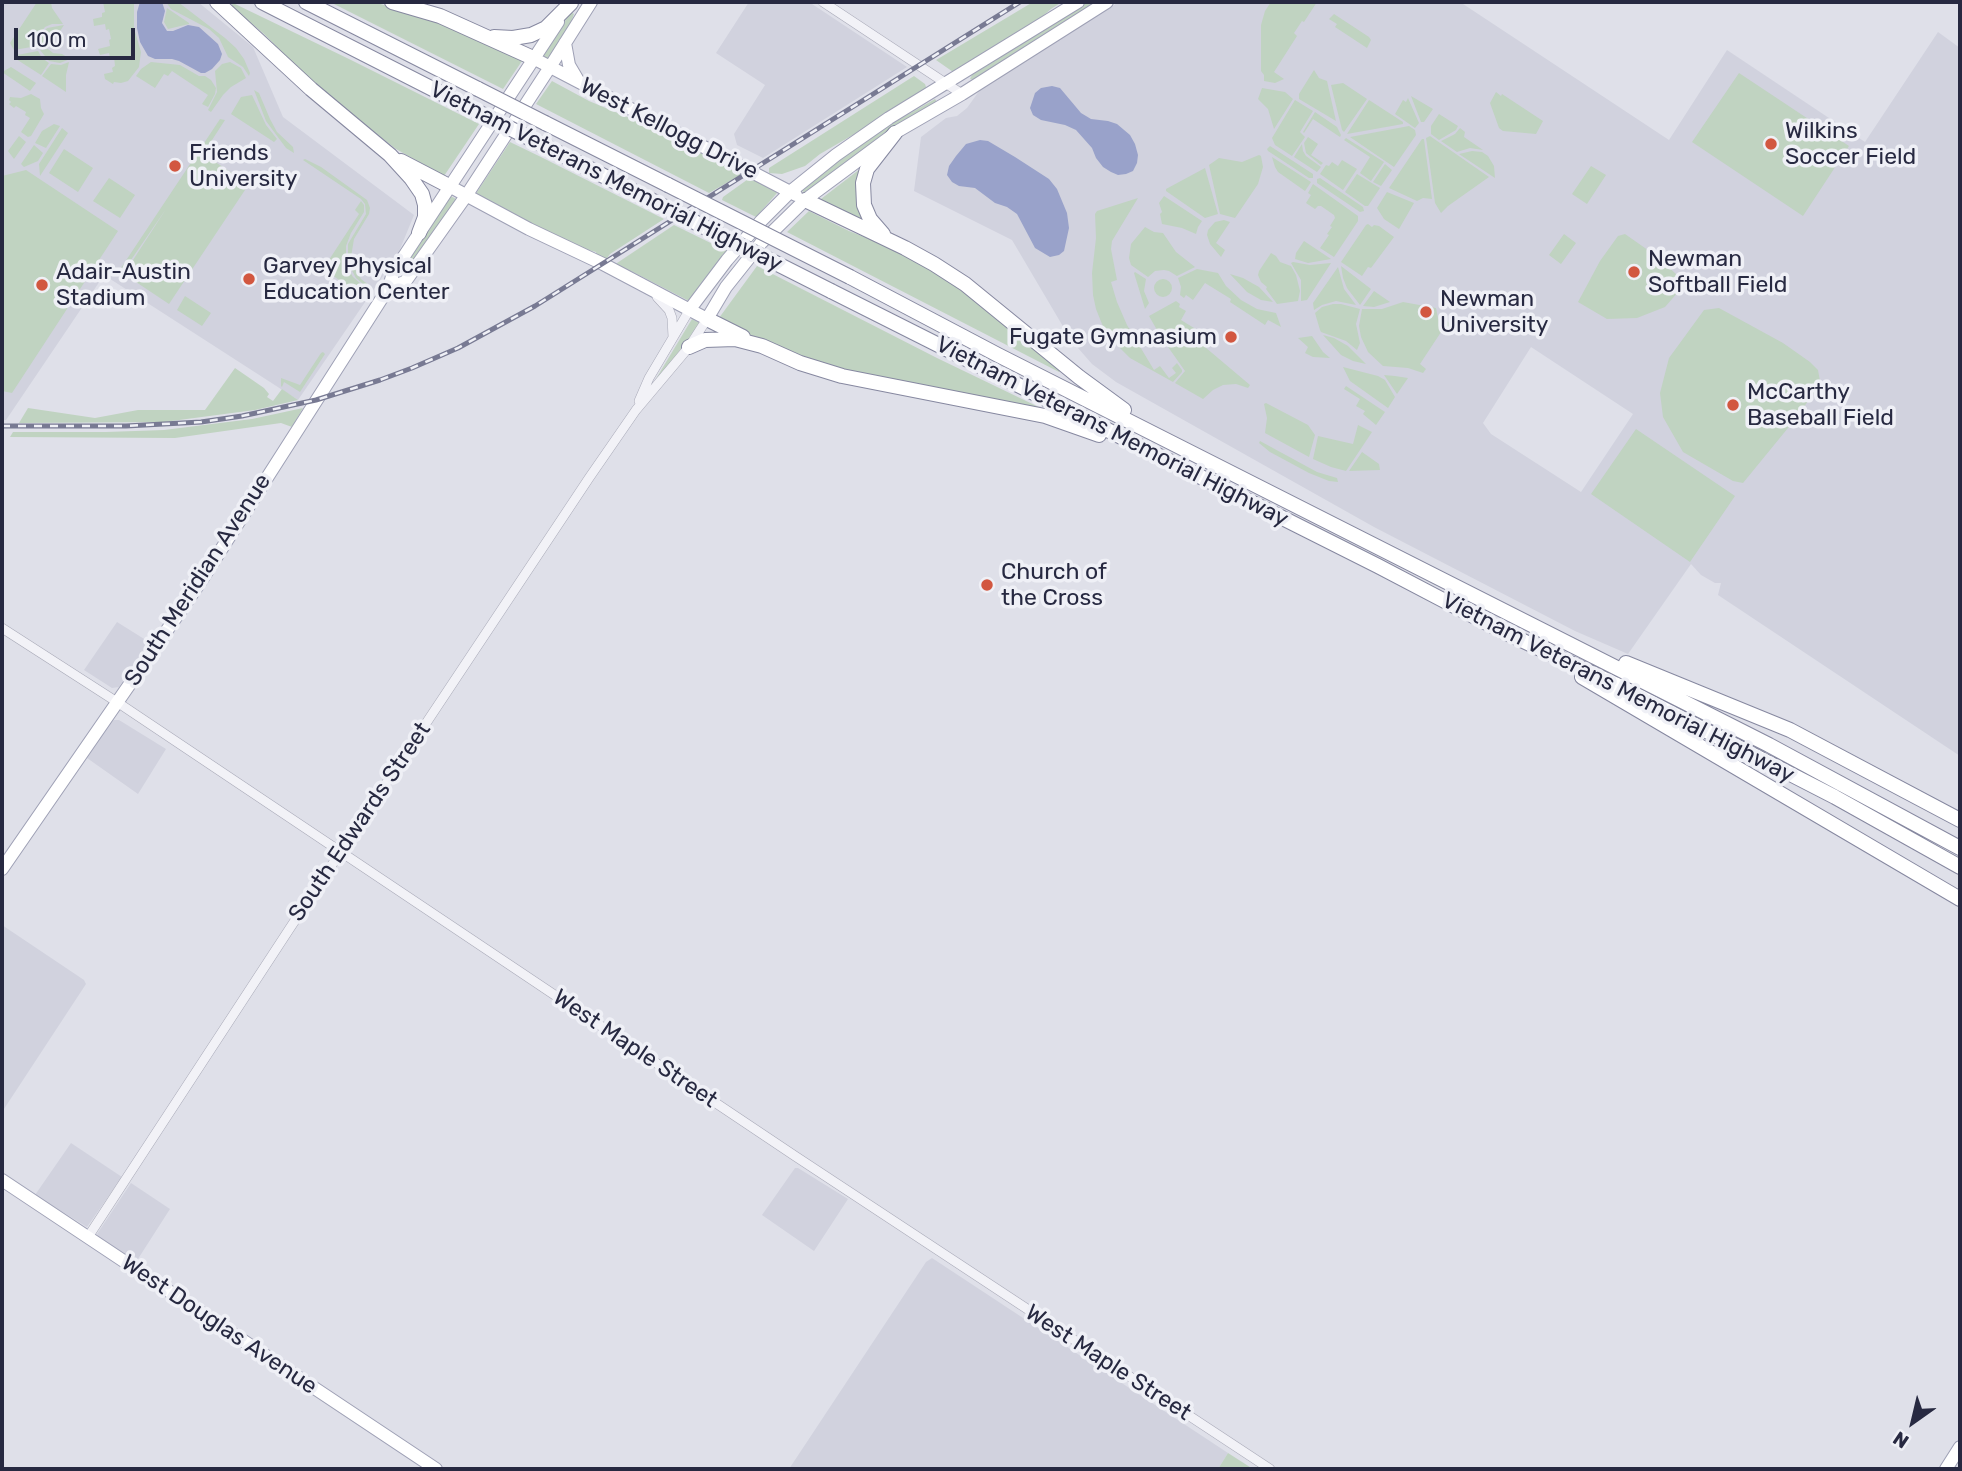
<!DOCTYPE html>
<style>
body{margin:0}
#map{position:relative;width:1962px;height:1471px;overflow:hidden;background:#dfe0e9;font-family:Rubik,sans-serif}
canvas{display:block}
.frame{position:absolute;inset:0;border:4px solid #272941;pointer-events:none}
.north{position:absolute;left:1878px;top:1387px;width:70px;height:70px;-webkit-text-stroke:5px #eff0f6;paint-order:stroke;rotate:214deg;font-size:19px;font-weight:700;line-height:28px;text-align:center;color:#272941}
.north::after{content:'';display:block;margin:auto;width:24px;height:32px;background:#272941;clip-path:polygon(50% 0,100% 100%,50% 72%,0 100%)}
.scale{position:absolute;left:14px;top:28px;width:121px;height:32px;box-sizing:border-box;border:4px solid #272941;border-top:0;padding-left:9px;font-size:21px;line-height:24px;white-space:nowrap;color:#272941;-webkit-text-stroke:5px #eff0f6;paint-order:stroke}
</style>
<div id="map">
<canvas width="1962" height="1471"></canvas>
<div class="frame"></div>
<div class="north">N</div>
<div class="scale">100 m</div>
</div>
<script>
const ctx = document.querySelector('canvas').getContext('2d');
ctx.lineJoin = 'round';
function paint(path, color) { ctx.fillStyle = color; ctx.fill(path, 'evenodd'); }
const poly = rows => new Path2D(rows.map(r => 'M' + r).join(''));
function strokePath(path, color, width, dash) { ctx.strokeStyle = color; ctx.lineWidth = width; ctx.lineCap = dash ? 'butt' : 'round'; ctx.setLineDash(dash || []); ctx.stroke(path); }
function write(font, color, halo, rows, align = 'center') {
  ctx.font = font + ' Rubik,sans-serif'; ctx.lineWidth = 7; ctx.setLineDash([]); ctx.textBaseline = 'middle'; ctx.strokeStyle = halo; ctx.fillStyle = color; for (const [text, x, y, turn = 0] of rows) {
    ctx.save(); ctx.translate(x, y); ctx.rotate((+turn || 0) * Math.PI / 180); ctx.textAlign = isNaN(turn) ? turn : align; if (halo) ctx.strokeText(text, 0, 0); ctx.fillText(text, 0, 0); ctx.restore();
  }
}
const built = poly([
 [2,2,198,2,253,47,283,117,414,215,398,254,298,400,104,275,6,420,2,420],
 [749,2,809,2,907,67,763,158,737,145,734,134,765,85,716,53],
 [1119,2,1460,2,1669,140,1727,50,1865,142,1938,32,1960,48,1960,756,1718,595,1721,583,1715,583,1701,575,1691,564,1628,654,1575,631,1374,527,1116,382,1092,364,1071,340,1012,240,914,191,921,137,946,118,957,116,967,108,982,87],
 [1531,347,1633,414,1581,492,1491,434,1483,423],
 [117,622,149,642,119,687,112,688,84,670],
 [114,720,119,720,166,749,138,794,87,758,88,755,110,723],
 [2,925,84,980,86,984,2,1112],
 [71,1143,122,1177,87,1227,35,1195],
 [795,1168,798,1168,848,1199,814,1251,762,1215],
 [131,1183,170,1209,136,1262,99,1237,97,1234],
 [932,1258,1228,1453,1218,1469,789,1469,926,1262]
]);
const green = poly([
 [37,2,51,2,52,8,63,24,52,24,45,27,38,36,37,46,14,50,10,43],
 [103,2,134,2,134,28,141,52,139,67,128,81,121,83,114,82,113,84,105,79,104,74,113,72,112,68,115,66,114,57,110,58,109,53,100,55,98,49,110,46,109,40,111,39,109,29,106,30,105,24,94,26,93,19,102,17,102,13,105,12],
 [166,2,178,2,225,38,236,48,244,59,250,73,249,76,243,67,228,57,219,38,209,29,171,9],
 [330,2,373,2,406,11,439,22,522,61,503,89],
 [1033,2,1062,2,1051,9,1036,22,956,74,936,60],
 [1087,2,1099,2,974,80,970,79,972,75],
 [1271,2,1317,2,1304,22,1302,21,1294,33,1297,36,1274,72,1284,79,1275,83,1264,81,1264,75,1261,71,1261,25,1265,11],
 [233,3,349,59,479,124,444,176,396,149,339,105,314,84,264,34,231,6],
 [167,8,189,23,189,24,168,29,164,22],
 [571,12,574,14,570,25,548,62,540,58],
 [1334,14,1369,37,1371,40,1367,48,1335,27,1337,24,1329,19],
 [64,25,58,34,50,37,47,45,39,45,40,37,47,28],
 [48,49,53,53,62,54,70,59,60,63,49,61,40,50],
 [38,51,42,58,49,63,41,75,16,59,17,55],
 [69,62,66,75,66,92,42,76,51,64,61,65],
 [151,62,180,65,199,76,205,76,211,80,216,88,215,94,208,107,202,104,208,95,172,71,168,76,164,74,155,88,136,76,141,69],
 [230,62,241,68,246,78,231,87,223,95,211,112,208,110,217,92,215,71,222,64],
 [11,67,36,83,30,91,2,72],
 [1314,70,1319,78,1327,81,1336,121,1299,99,1299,94],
 [1739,73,1849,146,1803,216,1692,142],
 [914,76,925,84,927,90,920,96,820,154,805,166,782,174,769,173,769,168],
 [552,81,589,101,632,119,744,173,709,193,536,104],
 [1343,83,1367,99,1344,132,1342,130,1331,85],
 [1262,88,1285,92,1293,99,1274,129,1268,109,1258,99],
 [254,90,259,93,270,119,277,132,293,147,294,153,286,148,266,121],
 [1496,92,1501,96,1502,94,1543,121,1536,134,1503,131,1499,128,1490,103],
 [31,94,40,99,41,108,44,114,31,136,28,137,21,132,30,118,25,115,26,112,16,106,14,108,9,104,11,102,9,100,10,97,21,98],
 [252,95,266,125,277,139,274,142,231,114,241,97],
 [1411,96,1433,109,1424,122,1421,122],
 [1408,98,1419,123,1415,128,1395,114,1403,100,1406,102],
 [935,99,937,102,808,194,800,190,860,142],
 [1295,100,1313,111,1300,132,1305,137,1292,156,1275,145,1272,138],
 [1369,100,1403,122,1403,124,1347,134],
 [1315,112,1337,127,1341,135,1340,137,1313,119,1304,133,1303,132],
 [1439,114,1458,126,1456,130,1439,140,1431,134,1431,126],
 [220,119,225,120,203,154,249,184,169,304,124,274,166,209,122,273,119,271],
 [54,124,60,126,46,148,35,143,42,131],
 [1409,126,1415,130,1416,135,1394,167,1350,137],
 [62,128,68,133,40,176,39,164],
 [1460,128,1465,132,1464,137,1483,150,1470,148,1457,152,1441,141,1455,134],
 [19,136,26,142,14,159,8,151],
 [1430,136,1489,177,1448,206,1441,213,1435,203,1427,145,1426,138],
 [1308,137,1318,144,1311,155,1323,163,1321,165,1306,153,1304,143],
 [1346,138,1384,162,1371,181,1360,173,1370,157,1344,140],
 [1422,139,1424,139,1432,199,1423,198,1417,201,1389,188],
 [510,142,541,157,664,219,610,254,605,261,597,258,596,252,589,250,588,254,475,195],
 [1302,144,1303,151,1306,156,1321,167,1317,172,1294,157],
 [34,145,43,153,38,161,24,167,21,164],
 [1270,146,1313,174,1313,178,1309,178,1268,151,1267,149],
 [64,149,93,168,78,192,49,173],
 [1472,151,1482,152,1488,156,1494,166,1495,178,1459,154],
 [1259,155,1261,156,1263,167,1258,184,1235,218,1220,214,1209,165,1219,158,1242,162],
 [1272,157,1311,182,1305,191,1278,172,1275,167],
 [305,159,321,167,367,200,370,208,369,214,354,239,351,257,356,271,361,279,370,286,369,289,356,278,348,263,348,244,366,214,365,204,361,199,303,160],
 [1342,160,1357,169,1343,190,1320,174,1326,165,1329,166,1332,162,1338,166],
 [1385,164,1392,170,1381,186,1373,182],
 [1591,166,1606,175,1587,204,1572,194],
 [1205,168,1218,214,1205,218,1166,191,1166,189],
 [860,169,864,219,862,222,821,201,821,199],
 [26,170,118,231,12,393,2,391,2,176],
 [1357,174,1380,188,1368,206,1365,206,1345,192],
 [751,177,776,191,777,193,756,217,722,200,723,197],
 [109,178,135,195,120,218,93,201],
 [1320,178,1363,207,1364,211,1360,212,1317,183,1317,179],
 [1313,184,1358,216,1358,221,1334,257,1320,248,1329,235,1327,234,1332,227,1330,226,1335,218,1334,215,1321,206,1318,206,1315,209,1306,203,1311,195,1308,193],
 [1387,192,1414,203,1399,229,1384,219,1377,208],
 [449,195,456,199,455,202,403,275,399,273],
 [1164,196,1202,221,1198,227,1196,234,1182,228,1162,224,1160,214,1162,212,1159,203],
 [1138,198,1112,241,1111,249,1117,280,1111,282,1117,302,1127,325,1154,370,1160,366,1169,378,1176,373,1172,368,1177,363,1182,370,1182,372,1173,382,1130,358,1118,346,1104,329,1096,309,1093,295,1092,273,1096,238,1095,214,1097,211],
 [361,201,364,205,364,212,351,233,346,246,346,254,348,268,353,277,368,290,363,296,323,269,359,214,355,210],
 [809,211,849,231,908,254,958,285,1061,369,1059,372,787,232],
 [1224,220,1230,222,1216,243,1225,250,1221,257,1210,244,1207,235,1208,230,1215,222],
 [1368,224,1372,227,1374,225,1379,226,1394,237,1371,268,1368,267,1362,276,1341,262,1366,225],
 [674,225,727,251,689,301,633,272,614,265],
 [1145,227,1154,232,1163,233,1176,252,1195,267,1177,276,1169,271,1164,270,1155,271,1148,277,1131,265,1129,258,1131,244],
 [1564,234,1576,243,1561,264,1549,255],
 [1625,234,1655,255,1686,283,1665,307,1637,318,1607,319,1578,302,1600,261,1618,236],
 [1304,241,1331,259,1308,263,1295,259,1296,253],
 [1271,253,1276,256,1280,262,1291,266,1296,275,1300,291,1298,301,1277,304,1266,289,1267,287,1261,282,1258,275,1259,271],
 [1293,262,1310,265,1331,263,1307,300,1301,301,1301,280,1291,263],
 [757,266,937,358,1049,412,839,370,787,353,747,334,719,318],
 [1341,266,1371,289,1360,305,1347,288,1343,278],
 [1338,267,1344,289,1356,305,1336,301,1322,305,1314,310,1313,303],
 [1197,269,1218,273,1226,286,1241,300,1257,309,1276,313,1281,327,1268,320,1265,325,1230,302,1231,299,1205,283,1193,300,1186,295,1184,298,1180,295,1181,287,1178,278],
 [1135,272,1146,279,1144,291,1149,303,1145,309,1134,273],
 [1230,274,1243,278,1259,287,1273,302,1261,300,1247,292],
 '1154 288a9 9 0 1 1 18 0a9 9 0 1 1-18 0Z',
 [1374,291,1390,302,1374,307,1363,306],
 [185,296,211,313,202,326,177,310],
 [1176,301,1180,304,1179,307,1186,311,1181,320,1194,328,1201,339,1199,342,1250,385,1248,388,1236,384,1223,385,1213,390,1203,399,1175,383,1185,371,1161,337,1149,316],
 [1403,302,1436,308,1438,318,1441,324,1447,321,1453,326,1451,329,1445,326,1420,364,1426,369,1423,373,1408,368,1383,366,1368,352,1361,337,1359,326,1362,309,1382,309],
 [1333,304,1341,304,1360,309,1356,324,1360,343,1357,350,1346,341,1321,332,1320,330,1315,313,1322,307],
 [1719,308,1783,343,1810,362,1818,370,1820,381,1815,391,1797,417,1743,483,1733,481,1683,452,1663,417,1660,393,1669,358,1704,310],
 [692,319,700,323,652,388,651,387],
 [1323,335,1334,338,1348,346,1366,364,1353,361,1341,355],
 [1312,336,1323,352,1330,358,1313,357,1305,353,1308,347,1298,338],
 [323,352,325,354,300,392,284,382,282,387,281,386,281,378,300,385,321,353],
 [1343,367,1378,376,1385,380,1395,397,1388,408,1350,381],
 [235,368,264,388,269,394,267,397,273,401,282,389,298,400,255,410,164,422,19,423,28,408,95,418,138,410,205,410],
 [1384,375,1395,376,1408,378,1397,394],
 [1346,386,1385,412,1376,425,1363,414,1365,411,1356,406,1360,399,1344,389],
 [1266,403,1308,425,1315,435,1309,457,1265,433,1267,418,1264,404],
 [303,408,292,427,281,423,175,438,10,437,13,432,106,432,164,430,252,419],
 [1358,425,1372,432,1346,471,1331,467,1313,459,1318,436,1353,444],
 [1636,429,1735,496,1690,562,1591,494],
 [1260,441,1317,472,1337,478,1338,482,1329,481,1309,473,1270,452,1259,443],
 [1362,452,1379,464,1380,470,1349,471],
 [1228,1453,1253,1469,1218,1469]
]);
const water = poly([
 [140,2,162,2,165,11,162,23,167,31,173,31,188,25,199,27,218,44,222,54,220,60,212,69,205,73,201,73,179,61,172,59,155,59,148,56,140,42,137,28,137,12],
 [1052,86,1060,88,1081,113,1091,119,1108,121,1117,124,1130,135,1135,144,1138,155,1137,163,1133,171,1126,174,1118,175,1111,172,1103,167,1096,158,1092,148,1076,130,1065,125,1041,120,1033,115,1030,108,1035,93,1041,88],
 [980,140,988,141,1015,157,1049,179,1057,189,1067,213,1069,228,1064,251,1059,255,1050,257,1035,248,1017,214,1007,207,995,203,975,188,959,186,952,182,947,175,949,166,956,156,966,144]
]);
const minor = poly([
 [823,2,962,94],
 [657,297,669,310,672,318,673,337],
 [639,401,649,378,690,309],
 [2,628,117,702,795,1156,1270,1469],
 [88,1237,290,928,589,478,636,410,689,347,707,319]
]);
const major = poly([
 [565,43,569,65,579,82],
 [533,58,796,195],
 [449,186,529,229,603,264,707,319,726,287,761,243,805,200,898,131,962,94,1107,2],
 [389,287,405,282,466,196,550,67,591,2],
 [690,309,727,260,761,221,790,192,836,155,889,118,1078,2],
 [2,869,201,581,389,287,393,273,558,22],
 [2,1180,436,1469],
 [1946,1469,1960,1447]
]);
const highway = poly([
 [217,2,311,89,390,155,411,178,422,194,425,205,425,217,419,233],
 [262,2,468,107],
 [306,2,478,89],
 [392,2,440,16,533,58],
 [494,37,513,38,531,35,546,28,571,3],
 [545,123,668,185],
 [533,140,647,198],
 [401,161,449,186],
 [805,200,905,248,934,264,965,284,1079,377,1124,410],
 [883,234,870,219,864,205,863,183,867,169,895,133],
 [850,277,998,355,1769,745,1960,848],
 [831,291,1378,566,1502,631,1615,684,1835,797,1960,867],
 [707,319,743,337],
 [689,347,705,340,735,339,762,346,800,363,842,376,1045,416,1099,435],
 [1626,663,1790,730,1960,820],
 [1582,677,1960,899]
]);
const rail = poly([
 [2,426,126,426,201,422,242,416,316,400,380,380,412,368,458,348,535,306,1020,2]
]);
const highwayBridge = poly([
 [478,89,545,123],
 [468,107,533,140],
 [668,185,850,277],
 [647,198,831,291]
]);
const markers = [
 [1771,144,7,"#d25740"],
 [175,166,7,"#d25740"],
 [1634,272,7,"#d25740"],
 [249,279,7,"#d25740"],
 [42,285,7,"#d25740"],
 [1426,312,7,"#d25740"],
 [1231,337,7,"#d25740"],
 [1733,405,7,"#d25740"],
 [987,585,7,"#d25740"]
];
const streetNames = [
 ["West Kellogg Drive",669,129,27],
 ["Vietnam Veterans Memorial Highway",606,177,27],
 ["Vietnam Veterans Memorial Highway",1112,432,27],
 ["South Meridian Avenue",198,580,-57],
 ["Vietnam Veterans Memorial Highway",1618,688,27],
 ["South Edwards Street",360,822,-56],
 ["West Maple Street",635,1049,34],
 ["West Douglas Avenue",219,1325,34],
 ["West Maple Street",1108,1363,33]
];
const poiNames = [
 ["Wilkins",1785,131],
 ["Soccer Field",1785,157],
 ["Friends",189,153],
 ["University",189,179],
 ["Newman",1648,259],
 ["Softball Field",1648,285],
 ["Garvey Physical",263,266],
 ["Education Center",263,292],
 ["Adair-Austin",56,272],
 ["Stadium",56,298],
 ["Newman",1440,299],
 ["University",1440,325],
 ["Fugate Gymnasium",1217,337,"right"],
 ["McCarthy",1747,392],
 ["Baseball Field",1747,418],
 ["Church of",1001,572],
 ["the Cross",1001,598]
];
paint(built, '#d1d2de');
paint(green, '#c0d3c1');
paint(water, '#99a2ca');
strokePath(minor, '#a8a9b7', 10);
strokePath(major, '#9ea0b5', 14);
strokePath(highway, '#8688a0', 16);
strokePath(minor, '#f2f2f7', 9);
strokePath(major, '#fff', 12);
strokePath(highway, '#fff', 14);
strokePath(rail, '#787a93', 5);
strokePath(rail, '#eff0f6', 2.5, [8]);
strokePath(highwayBridge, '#8688a0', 16, []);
strokePath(highwayBridge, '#fff', 14);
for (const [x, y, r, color] of markers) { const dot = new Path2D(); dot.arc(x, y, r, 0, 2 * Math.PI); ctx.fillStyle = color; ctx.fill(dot); strokePath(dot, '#eff0f6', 2.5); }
write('23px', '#272941', '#eff0f6', streetNames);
write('23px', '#272941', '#eff0f6', poiNames, 'left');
</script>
